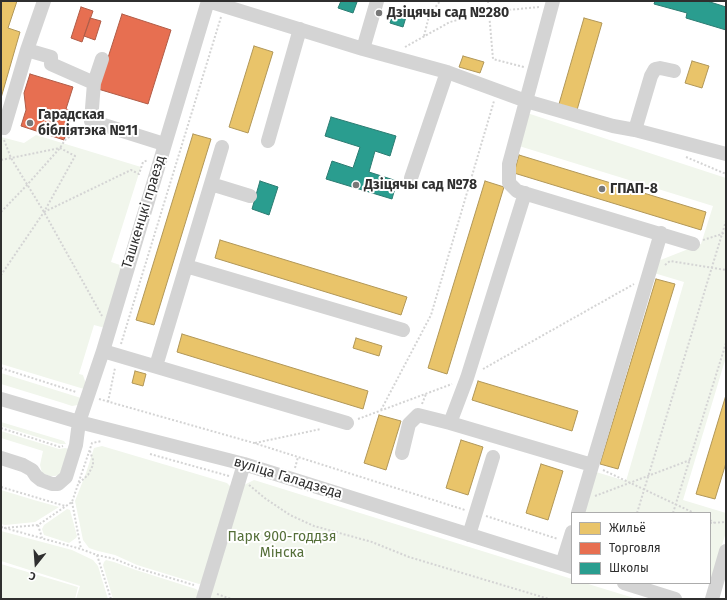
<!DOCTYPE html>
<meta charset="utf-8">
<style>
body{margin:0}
#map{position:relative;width:727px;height:600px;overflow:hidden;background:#fff;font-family:"Fira Sans",sans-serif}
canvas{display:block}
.frame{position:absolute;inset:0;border:2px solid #2f2f2f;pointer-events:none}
.legend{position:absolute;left:571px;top:512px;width:140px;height:72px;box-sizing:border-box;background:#fff;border:1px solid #acacac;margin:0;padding:5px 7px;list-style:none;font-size:12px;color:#2f2f2f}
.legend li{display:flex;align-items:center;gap:8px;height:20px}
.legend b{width:20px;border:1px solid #acacac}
.north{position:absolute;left:16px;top:544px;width:40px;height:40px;-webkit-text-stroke:3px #fff;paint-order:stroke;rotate:197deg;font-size:11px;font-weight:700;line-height:16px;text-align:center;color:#2f2f2f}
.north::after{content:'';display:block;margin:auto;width:14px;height:18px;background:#2f2f2f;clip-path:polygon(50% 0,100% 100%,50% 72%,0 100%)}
</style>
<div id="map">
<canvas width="727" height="600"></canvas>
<div class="frame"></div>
<ul class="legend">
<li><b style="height:11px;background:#e9c46a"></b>Жильё</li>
<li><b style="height:11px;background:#e76f51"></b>Торговля</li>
<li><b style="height:11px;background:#2a9d8f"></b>Школы</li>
</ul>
<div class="north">С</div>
</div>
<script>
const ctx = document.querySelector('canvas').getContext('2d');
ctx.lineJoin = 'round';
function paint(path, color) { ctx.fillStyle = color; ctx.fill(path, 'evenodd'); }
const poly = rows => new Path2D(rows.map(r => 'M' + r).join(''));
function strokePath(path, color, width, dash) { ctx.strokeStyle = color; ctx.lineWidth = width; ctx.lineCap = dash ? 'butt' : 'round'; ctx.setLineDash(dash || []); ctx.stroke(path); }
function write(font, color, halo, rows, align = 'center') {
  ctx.font = font + ' "Fira Sans",sans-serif'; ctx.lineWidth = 4; ctx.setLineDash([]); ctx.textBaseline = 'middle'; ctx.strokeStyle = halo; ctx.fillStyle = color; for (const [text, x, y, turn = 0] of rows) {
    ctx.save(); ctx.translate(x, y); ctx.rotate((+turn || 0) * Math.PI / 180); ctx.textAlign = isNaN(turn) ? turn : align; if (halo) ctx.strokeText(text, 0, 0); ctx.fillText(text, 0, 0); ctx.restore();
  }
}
const green = poly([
 [527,113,726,178,726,357,683,500,726,513,726,532,711,581,710,581,710,513,584,513,596,472,626,481,684,282,654,273,658,261,701,244,713,206,519,146],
 [36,135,141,167,111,262,123,266,105,328,94,325,79,374,83,375,86,384,84,389,1,364,1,137,24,143],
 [1,373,81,398,78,405,72,406,63,403,1,384],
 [1,422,64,441,66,444,60,444,1,426],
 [1,431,59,449,65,448,69,449,62,471,59,475,55,476,50,476,42,473,40,465,43,451,1,438],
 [102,446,227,483,230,486,231,490,202,583,199,584,137,565,115,555,98,551,89,548,83,540,75,501,86,473,94,448],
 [254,480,572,579,572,583,585,583,637,599,208,599,244,485],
 [1,490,34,500,59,507,35,522,5,525,1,524],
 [67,509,70,510,77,536,76,538,69,543,44,535,42,529,44,525],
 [1,531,72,550,93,560,98,566,108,599,76,599,80,586,1,561],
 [106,560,114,562,136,570,196,589,198,591,198,599,113,599,103,565,104,562],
 [1,564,78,587,75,599,1,599]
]);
const homes = poly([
 [1,1,17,1,8,28,20,32,1,98,1,1],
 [584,18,602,23,577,110,559,104,584,18],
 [254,46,273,52,248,133,229,127,254,46],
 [463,56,484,62,480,73,459,67,463,56],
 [692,61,709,66,702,88,685,83,692,61],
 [193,134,211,139,154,325,136,320,193,134],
 [519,155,706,212,701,230,514,173,519,155],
 [485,181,504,187,447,374,428,368,485,181],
 [220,240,407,297,401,315,215,258,220,240],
 [656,279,675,284,618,469,600,464,656,279],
 [182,334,368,391,363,409,177,352,182,334],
 [356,338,382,346,379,356,353,348,356,338],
 [135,371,146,374,143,386,132,383,135,371],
 [478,381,578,411,572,431,472,400,478,381],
 [726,395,726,463,715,499,696,494,726,395],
 [379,415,401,421,386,470,364,463,379,415],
 [461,440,483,447,468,495,446,488,461,440],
 [541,464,563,471,548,520,526,513,541,464]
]);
const shops = poly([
 [81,7,93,11,82,42,71,38,81,7],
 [122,14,171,30,148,104,98,89,122,14],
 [90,18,101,21,95,40,84,36,90,18],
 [30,74,73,87,66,109,77,112,75,119,71,118,64,140,21,126,26,110,24,93,30,74]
]);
const schools = poly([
 [341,1,357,2,353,13,338,8,341,1],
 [655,1,707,1,726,7,726,30,686,18,687,13,654,4,655,1],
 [393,13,406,17,403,27,390,23,393,13],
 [331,117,396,136,390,156,375,151,369,172,397,181,392,199,326,179,332,161,353,168,360,147,325,136,331,117],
 [260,181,278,187,269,215,252,209,260,181]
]);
const path = poly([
 [488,1,493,59,524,67],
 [424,36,429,16,440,1],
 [405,47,450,22,488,12,539,7],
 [4,140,11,158,44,212,102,316],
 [686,157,726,174],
 [1,160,60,148,75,156,44,212,1,275],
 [1,212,27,185,60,148,65,140,82,128],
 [44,212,131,170,139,174,143,162,148,160],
 [703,240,722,234,726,231],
 [665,265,670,261,726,270],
 [121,344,221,17],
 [1,368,76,392],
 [483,369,634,284],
 [99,399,254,443,465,510],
 [108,402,115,368],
 [422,404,426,394],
 [381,410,431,315,494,101],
 [358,419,452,384],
 [1,428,60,447,63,446],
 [255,443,321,429],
 [150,454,229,476],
 [295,468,298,457],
 [603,470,694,513],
 [79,483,88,475,93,465,93,460,90,451],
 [249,485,266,499,290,515,314,526,372,542,409,557,549,599],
 [1,487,65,506],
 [595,496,690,460],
 [72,502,81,549],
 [637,513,726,221],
 [673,513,726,343],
 [486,516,558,539],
 [710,520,715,523],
 [710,523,726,522],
 [38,525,42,538],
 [1,527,81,549,97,555,115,559,137,568,194,585],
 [4,528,38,525,72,502,92,443,102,441],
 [97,555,111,599],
 [217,594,231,599]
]);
const minor = poly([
 [208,1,363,49,447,72,526,101,613,126,635,130,726,154],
 [553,1,509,164,509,183,517,191,693,244],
 [363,49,377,1],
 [27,50,51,57,51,64,94,83,91,121,164,144],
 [94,83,102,59],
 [4,128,27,50,44,1],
 [635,130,651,76,655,69,660,68,674,71],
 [268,141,300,29],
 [411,178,447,72],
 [211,184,250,196],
 [186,266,403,330],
 [103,351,347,423],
 [156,366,222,147],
 [1,399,79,422,244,464,572,567],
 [450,423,467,378,525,193],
 [402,453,409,424,418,415,450,423,592,465],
 [1,458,23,465,32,470,36,476,41,480,52,484,58,484,66,477,76,445,79,422,103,351,208,1],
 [578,513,661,233],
 [469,535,493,457],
 [562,564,572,532],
 [624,583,675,599],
 [203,599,244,464],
 [712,599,726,551]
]);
const markers = [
 [379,13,4,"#787878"],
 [30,123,4,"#787878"],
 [356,185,4,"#787878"],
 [602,189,4,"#787878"]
];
const poiNames = [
 ["Дзіцячы сад №280",387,13],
 ["Гарадская",38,115],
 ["бібліятэка №11",38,131],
 ["Дзіцячы сад №78",364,185],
 ["ГПАП-8",610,189]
];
const streetNames = [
 ["Ташкенцкі праезд",144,212,-73],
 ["вуліца Галадзеда",288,478,17]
];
const parkNames = [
 ["Парк 900-годдзя",282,537],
 ["Мінска",282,553]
];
paint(green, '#f1f6ec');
paint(homes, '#e9c46a');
strokePath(homes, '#b19758', 1);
paint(shops, '#e76f51');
strokePath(shops, '#b05c47', 1);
paint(schools, '#2a9d8f');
strokePath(schools, '#2c7c72', 1);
strokePath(path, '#d4d4d4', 2, [2, 2]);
strokePath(minor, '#d4d4d4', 14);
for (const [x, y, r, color] of markers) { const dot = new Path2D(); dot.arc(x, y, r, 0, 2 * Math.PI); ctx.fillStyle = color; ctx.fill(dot); strokePath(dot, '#fff', 1.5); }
write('bold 14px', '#2f2f2f', '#fff', poiNames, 'left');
write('14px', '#2f2f2f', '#fff', streetNames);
write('14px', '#556f39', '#fff', parkNames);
</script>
